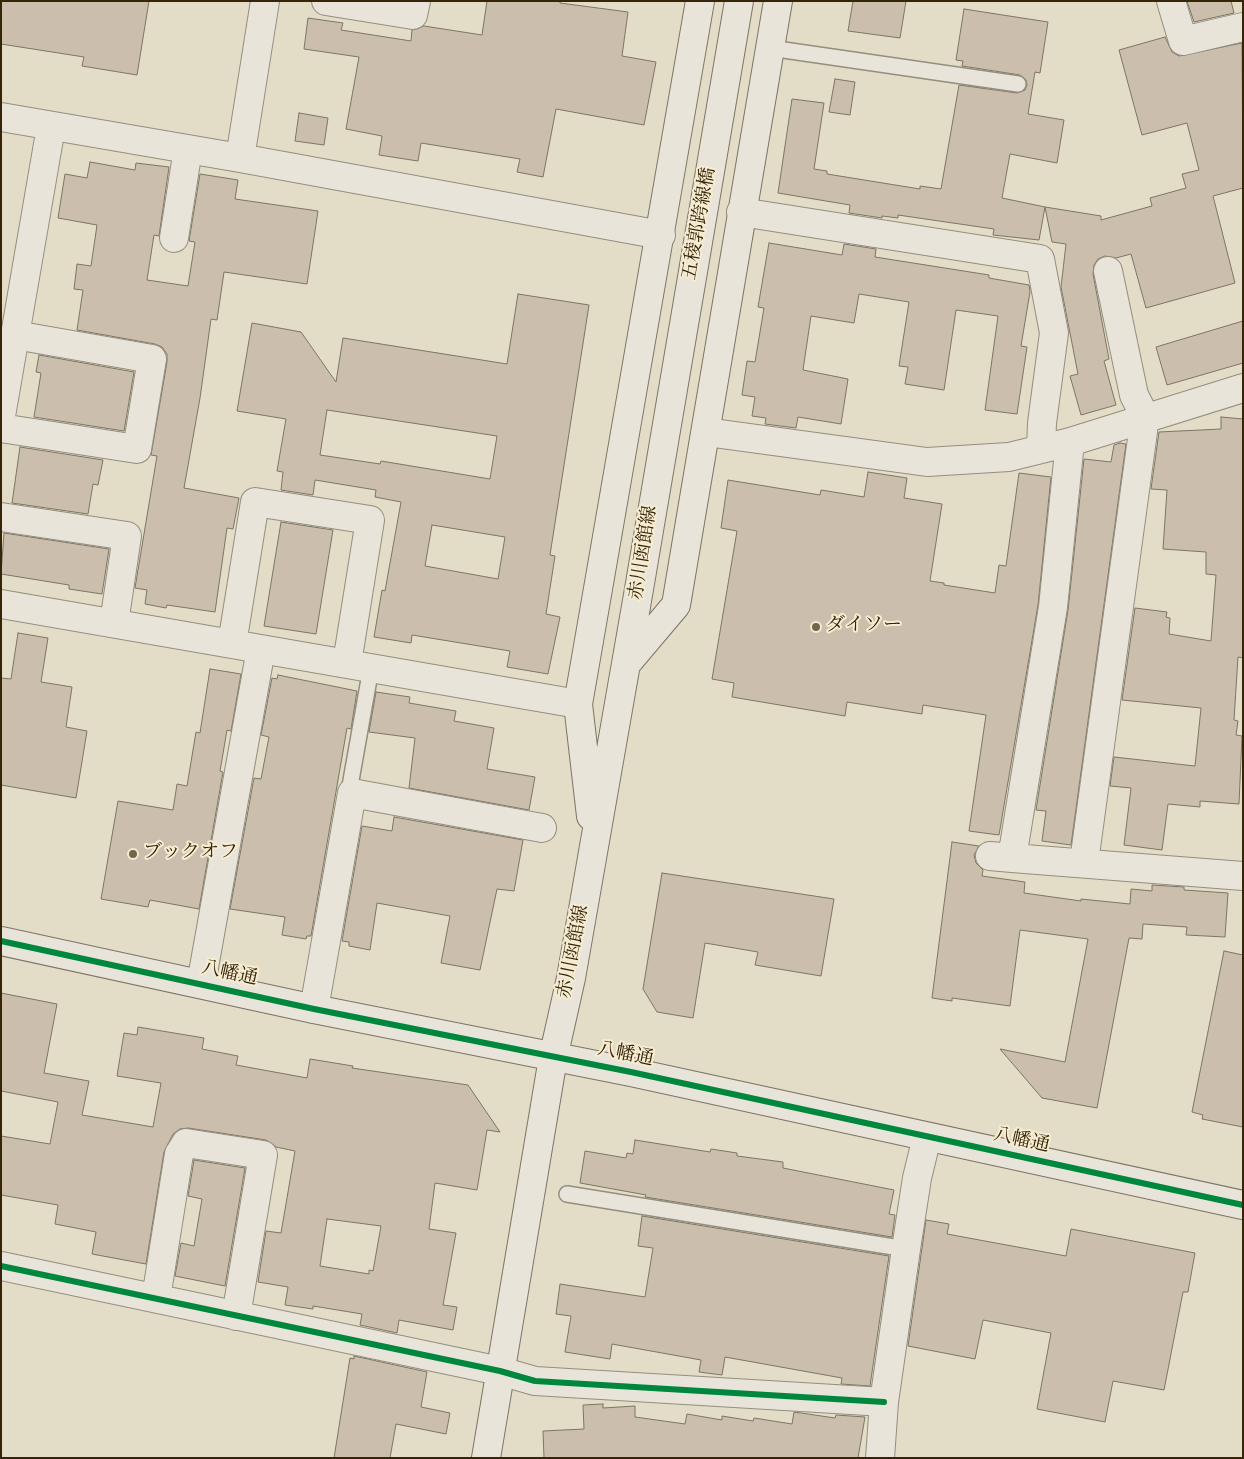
<!DOCTYPE html>
<meta charset="utf-8">
<style>
body{margin:0}
#map{position:relative;width:1244px;height:1459px;overflow:hidden;background:#e3dcc6;font-family:"Sorts Mill Goudy",serif}
canvas{display:block}
.frame{position:absolute;inset:0;border:2px solid #362407;pointer-events:none}
</style>
<div id="map">
<canvas width="1244" height="1459"></canvas>
<div class="frame"></div>
</div>
<script>
const ctx = document.querySelector('canvas').getContext('2d');
ctx.lineJoin = 'round';
function paint(path, color) { ctx.fillStyle = color; ctx.fill(path, 'evenodd'); }
const poly = rows => new Path2D(rows.map(r => 'M' + r).join(''));
function strokePath(path, color, width, dash) { ctx.strokeStyle = color; ctx.lineWidth = width; ctx.lineCap = dash ? 'butt' : 'round'; ctx.setLineDash(dash || []); ctx.stroke(path); }
function write(font, color, halo, rows, align = 'center') {
  ctx.font = font + ' "Sorts Mill Goudy","Noto Serif JP",serif'; ctx.lineWidth = 4; ctx.setLineDash([]); ctx.textBaseline = 'middle'; ctx.strokeStyle = halo; ctx.fillStyle = color; for (const [text, x, y, turn = 0] of rows) {
    ctx.save(); ctx.translate(x, y); ctx.rotate((+turn || 0) * Math.PI / 180); ctx.textAlign = isNaN(turn) ? turn : align; if (halo) ctx.strokeText(text, 0, 0); ctx.fillText(text, 0, 0); ctx.restore();
  }
}
const building = poly([
 [1,1,149,1,137,75,82,66,84,57,1,44,1,1],
 [487,1,560,1,560,3,628,12,622,56,656,62,644,125,556,109,543,177,517,172,520,159,421,143,418,161,379,155,382,136,346,129,359,57,304,49,308,18,343,23,341,30,411,41,412,30,424,26,482,35,487,1],
 [853,1,906,1,900,38,848,31,853,1],
 [1187,1,1231,1,1234,13,1194,22,1187,1],
 [964,9,1048,22,1040,73,1035,72,1028,114,1064,120,1057,163,1010,154,1002,198,1045,207,1039,240,993,235,994,229,898,215,898,218,882,216,882,218,849,213,850,205,778,193,792,99,824,103,814,169,827,171,827,174,920,189,920,186,941,189,959,85,1017,93,1025,90,1027,85,1026,80,1020,75,962,66,963,61,956,60,964,9],
 [1165,37,1172,52,1179,56,1242,43,1243,188,1213,196,1235,283,1146,308,1131,254,1116,258,1105,256,1098,259,1094,265,1093,274,1109,359,1104,361,1116,405,1081,415,1070,376,1078,374,1061,287,1066,244,1052,242,1045,207,1101,216,1101,220,1152,206,1150,198,1186,188,1182,174,1199,170,1187,123,1142,135,1119,50,1165,37],
 [835,79,855,82,850,115,829,112,835,79],
 [299,113,328,118,324,145,295,141,299,113],
 [90,162,135,170,136,163,169,167,159,236,154,235,147,280,188,286,195,242,189,241,200,174,238,180,235,199,318,211,307,284,224,272,217,320,211,319,200,398,184,488,239,498,233,529,227,528,215,612,167,605,166,608,145,604,147,590,135,588,157,456,151,455,167,362,167,354,162,347,155,344,77,330,83,290,74,289,77,264,91,266,97,225,58,218,65,174,87,178,90,162],
 [769,243,842,255,844,244,876,249,875,257,989,275,989,278,1029,285,1030,292,1021,346,1027,347,1017,414,985,410,998,316,956,310,944,390,905,384,908,367,899,366,909,302,859,294,854,323,811,316,803,370,848,379,841,424,798,417,796,428,765,424,766,418,752,416,755,397,742,395,747,361,755,362,764,308,758,307,769,243],
 [518,294,589,305,550,555,555,556,546,614,560,617,548,674,507,667,510,651,412,635,411,643,374,637,382,590,385,591,401,502,375,497,376,490,315,480,313,495,281,490,283,472,277,471,286,419,237,411,252,323,301,332,336,382,343,338,507,364,518,294],
 [327,410,497,436,490,479,381,461,380,464,320,455,327,410],
 [432,525,505,537,498,579,425,566,432,525],
 [1243,321,1243,363,1167,385,1156,347,1243,321],
 [39,355,134,372,124,431,34,417,41,373,36,372,39,355],
 [1221,417,1243,419,1243,658,1238,657,1234,720,1238,721,1236,735,1242,736,1239,804,1200,801,1200,807,1168,804,1162,850,1124,845,1131,788,1110,786,1114,757,1195,766,1201,708,1122,700,1135,608,1167,612,1166,617,1170,618,1169,634,1211,641,1216,575,1206,574,1206,552,1163,549,1167,490,1151,489,1159,432,1221,429,1221,417],
 [1120,443,1126,444,1071,845,1042,841,1046,811,1036,810,1068,610,1084,459,1111,462,1114,445,1120,443],
 [20,447,103,460,98,485,93,484,88,514,12,503,20,447],
 [868,472,907,478,904,498,942,504,930,581,944,583,944,585,995,593,999,565,1006,566,1019,473,1051,477,1038,605,999,835,969,831,986,715,923,705,922,714,847,702,845,716,732,697,734,683,712,679,737,531,721,528,728,480,820,495,821,490,864,497,868,472],
 [281,522,333,530,316,634,264,626,281,522],
 [4,533,109,549,102,594,69,589,69,585,1,574,4,533],
 [18,633,48,638,41,682,72,687,66,727,87,731,76,798,1,785,1,678,11,679,18,633],
 [210,669,241,674,231,731,227,730,220,771,223,772,199,909,150,900,148,907,101,899,118,801,173,810,177,784,187,786,196,732,200,733,210,669],
 [278,675,357,691,351,729,347,728,311,936,307,936,306,939,282,935,285,917,230,909,254,778,261,779,269,737,261,735,272,678,277,679,278,675],
 [376,692,410,697,409,703,456,711,454,721,494,728,487,769,535,777,529,810,409,788,415,738,369,732,376,692],
 [394,817,523,840,514,891,497,889,480,970,441,963,450,916,377,903,370,950,349,946,349,942,342,941,362,826,392,831,394,817],
 [952,842,979,846,974,855,976,863,983,870,982,876,1025,882,1024,893,1081,901,1081,899,1130,904,1131,889,1152,891,1152,885,1184,887,1184,890,1228,893,1225,937,1186,935,1187,927,1143,924,1142,939,1129,938,1097,1108,1042,1098,1000,1049,1065,1062,1088,939,1020,930,1010,1006,952,998,952,1001,932,998,952,842],
 [662,873,834,899,821,976,755,965,758,952,705,943,693,1018,657,1012,643,989,662,873],
 [1224,951,1243,955,1243,1127,1202,1119,1203,1115,1192,1112,1224,951],
 [1,993,57,1004,44,1073,89,1081,82,1115,153,1127,161,1083,117,1076,124,1033,137,1035,138,1027,204,1038,202,1049,238,1056,236,1065,307,1078,310,1059,353,1066,352,1068,468,1085,500,1132,487,1130,477,1190,435,1183,429,1229,456,1233,443,1305,457,1307,453,1330,399,1320,397,1333,360,1325,362,1314,313,1306,313,1309,285,1305,288,1287,258,1282,266,1231,281,1233,295,1151,276,1147,266,1140,188,1128,180,1129,173,1134,164,1152,146,1264,92,1254,96,1232,55,1224,58,1205,1,1195,1,1136,50,1144,58,1102,1,1091,1,993],
 [327,1219,381,1226,373,1271,369,1270,369,1274,320,1266,327,1219],
 [635,1140,710,1152,711,1149,737,1153,737,1156,783,1162,783,1168,894,1190,889,1214,895,1215,892,1237,645,1197,646,1195,580,1183,585,1151,626,1158,627,1153,633,1154,635,1140],
 [194,1160,245,1168,225,1286,175,1276,181,1243,194,1246,202,1199,188,1196,194,1160],
 [642,1216,889,1256,870,1386,841,1384,842,1378,725,1357,722,1375,699,1372,701,1360,612,1344,610,1359,565,1352,571,1316,556,1314,560,1284,645,1297,653,1248,638,1246,642,1216],
 [926,1220,949,1224,947,1234,1066,1256,1071,1229,1195,1253,1188,1292,1183,1292,1164,1390,1113,1381,1105,1422,1037,1409,1051,1333,983,1320,975,1359,908,1346,926,1220],
 [354,1356,427,1372,421,1407,450,1413,446,1434,396,1424,390,1458,334,1458,350,1358,354,1359,354,1356],
 [603,1404,603,1408,635,1406,635,1417,685,1424,687,1414,722,1420,722,1416,753,1421,754,1418,792,1424,794,1412,835,1418,836,1415,865,1417,858,1458,544,1458,543,1431,584,1429,583,1405,603,1404]
]);
const lane = poly([
 [770,48,1018,84],
 [352,793,350,786,371,668],
 [567,1194,906,1249]
]);
const street = poly([
 [326,1,413,15,416,1],
 [1171,1,1183,41,1243,27],
 [1,117,240,158,661,235],
 [240,158,265,1],
 [741,212,1040,259,1054,333,1042,423,1041,449],
 [174,238,188,149],
 [1,416,51,127],
 [1,428,137,449,152,359,15,335],
 [706,432,927,462,1009,457,1070,442,1243,388],
 [1070,442,1053,607,1012,858,1243,876],
 [1,517,127,536,114,623],
 [1,604,578,704],
 [232,644,255,502,370,520,347,663],
 [990,856,1012,858],
 [1084,862,1145,417,1134,395,1108,271],
 [201,984,261,649],
 [314,1009,352,793,542,828],
 [1,1266,500,1371,535,1381,884,1402],
 [156,1298,179,1154,186,1143,263,1155,236,1316],
 [880,1458,884,1402,906,1249,917,1178,927,1137]
]);
const secondary = poly([
 [627,663,676,605,778,1],
 [591,816,578,704,700,1],
 [1,941,314,1009,631,1072,1243,1205],
 [486,1458,553,1058,571,978,638,595,739,1]
]);
const cycleway = poly([
 [1,941,314,1009,631,1072,1243,1205],
 [1,1266,500,1371,535,1381,884,1402]
]);
const markers = [
 [816,627,5,"#73644a"],
 [133,854,5,"#73644a"]
];
const streetNames = [
 ["五稜郭跨線橋",701,224,-80],
 ["赤川函館線",645,553,-81],
 ["赤川函館線",575,952,-79],
 ["八幡通",229,975,12],
 ["八幡通",625,1056,11],
 ["八幡通",1021,1142,12]
];
const poiNames = [
 ["ダイソー",826,627],
 ["ブックオフ",143,854]
];
paint(building, '#ccbeac');
strokePath(building, '#7c7565', 1);
strokePath(lane, '#948e7e', 18);
strokePath(street, '#948e7e', 30);
strokePath(secondary, '#7c7565', 30);
strokePath(lane, '#e9e4da', 15);
strokePath(street, '#e9e4da', 28);
strokePath(secondary, '#e9e4da', 28);
strokePath(cycleway, '#00873e', 6);
for (const [x, y, r, color] of markers) { const dot = new Path2D(); dot.arc(x, y, r, 0, 2 * Math.PI); ctx.fillStyle = color; ctx.fill(dot); strokePath(dot, '#f5ecd2', 2); }
write('19px', '#362407', '#f5ecd2', streetNames);
write('19px', '#362407', '#f5ecd2', poiNames, 'left');
</script>
